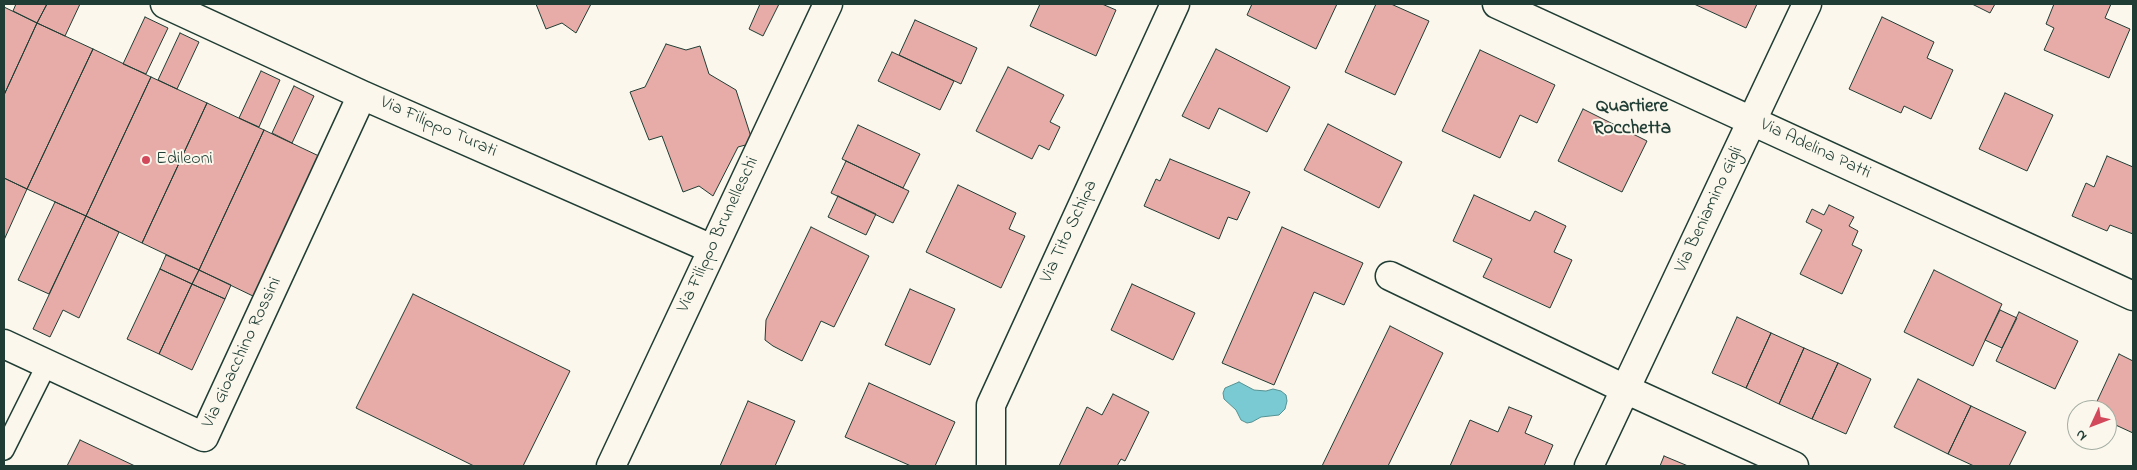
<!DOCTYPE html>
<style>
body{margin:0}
#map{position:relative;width:2137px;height:470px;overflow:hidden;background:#fbf7ec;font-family:"Indie Flower",sans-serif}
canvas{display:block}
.frame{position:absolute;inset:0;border:5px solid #1f3d34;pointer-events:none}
.north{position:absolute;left:2067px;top:400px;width:50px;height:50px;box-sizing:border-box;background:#fbf7ec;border:1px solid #a3ada2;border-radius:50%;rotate:227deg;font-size:14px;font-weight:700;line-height:20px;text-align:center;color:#1f3d34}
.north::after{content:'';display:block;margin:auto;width:18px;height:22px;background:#d1495b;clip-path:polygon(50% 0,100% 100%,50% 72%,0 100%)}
</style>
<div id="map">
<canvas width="2137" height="470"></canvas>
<div class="frame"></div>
<div class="north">N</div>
</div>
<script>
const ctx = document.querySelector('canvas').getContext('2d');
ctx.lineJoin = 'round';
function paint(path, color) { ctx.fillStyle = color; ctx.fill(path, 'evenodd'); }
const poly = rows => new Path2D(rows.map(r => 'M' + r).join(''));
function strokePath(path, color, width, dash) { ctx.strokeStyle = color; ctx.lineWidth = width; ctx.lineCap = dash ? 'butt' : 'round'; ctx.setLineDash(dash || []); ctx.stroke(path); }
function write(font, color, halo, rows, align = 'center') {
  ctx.font = font + ' "Indie Flower",sans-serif'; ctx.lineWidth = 4; ctx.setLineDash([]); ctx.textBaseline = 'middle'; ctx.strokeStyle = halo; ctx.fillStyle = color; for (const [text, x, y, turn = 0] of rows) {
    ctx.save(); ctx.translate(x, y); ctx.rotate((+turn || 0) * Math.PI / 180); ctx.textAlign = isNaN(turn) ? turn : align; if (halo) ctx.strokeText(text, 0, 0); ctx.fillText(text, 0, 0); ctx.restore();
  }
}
const water = poly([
 [1239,382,1254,390,1266,391,1273,389,1281,391,1286,395,1287,401,1285,409,1279,415,1261,417,1252,422,1247,423,1241,420,1236,410,1224,399,1223,393,1225,388,1239,382]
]);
const building = poly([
 [16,4,47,4,37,23,13,11,16,4],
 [47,4,80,4,65,36,37,23,47,4],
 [536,4,591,4,576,33,562,23,546,29,536,4],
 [760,4,779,4,763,36,749,29,760,4],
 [1040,4,1102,4,1116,10,1096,56,1030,26,1040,4],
 [1252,4,1337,4,1316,49,1247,15,1252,4],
 [1376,4,1391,4,1429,21,1395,95,1345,72,1376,4],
 [1694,4,1757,4,1746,28,1694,4],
 [1972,4,1995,4,1990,13,1972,4],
 [2054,4,2111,4,2105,18,2130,29,2109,78,2044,50,2054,28,2046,24,2054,4],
 [4,7,37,23,4,95,4,7],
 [145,17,168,28,146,74,123,64,145,17],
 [1882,17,1934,42,1927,58,1953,70,1931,119,1904,106,1901,113,1849,89,1882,17],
 [915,20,977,48,961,84,899,55,915,20],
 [37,23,93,49,27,189,4,178,4,95,37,23],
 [180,33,199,42,177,89,158,80,180,33],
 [666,44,686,50,700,46,709,74,736,90,753,143,738,147,713,196,699,186,683,192,662,136,649,140,630,92,645,87,666,44],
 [93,49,151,77,86,216,27,189,93,49],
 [1216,49,1290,87,1267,132,1219,108,1209,129,1182,116,1216,49],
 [1480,50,1555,85,1537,123,1520,115,1500,158,1442,131,1480,50],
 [892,52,954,81,940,110,878,81,892,52],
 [1008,67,1064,95,1050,122,1060,127,1049,150,1039,145,1032,159,976,131,1008,67],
 [261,71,280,80,259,127,239,118,261,71],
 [151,77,207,103,142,243,86,216,151,77],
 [294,86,314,96,292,143,272,133,294,86],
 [2005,93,2053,115,2027,171,1979,149,2005,93],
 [207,103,264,130,199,270,142,243,207,103],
 [1583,109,1647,141,1622,192,1558,161,1583,109],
 [1328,124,1402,162,1379,208,1304,170,1328,124],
 [858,125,920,154,903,188,842,159,858,125],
 [264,130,321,157,255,297,199,270,264,130],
 [2107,156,2133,167,2133,234,2110,225,2107,231,2072,216,2086,183,2094,187,2107,156],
 [1170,159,1250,192,1237,220,1228,217,1219,239,1144,206,1156,179,1160,181,1170,159],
 [846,161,909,191,893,223,831,193,846,161],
 [4,178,27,189,4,240,4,178],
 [958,185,1016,213,1009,229,1025,236,1001,288,926,252,958,185],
 [1474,195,1530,221,1535,211,1566,226,1554,252,1572,260,1550,308,1483,277,1492,259,1453,241,1474,195],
 [838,196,876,214,866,235,828,217,838,196],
 [55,202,86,216,49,294,18,280,55,202],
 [1829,205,1854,217,1849,226,1858,231,1852,245,1862,250,1842,294,1800,274,1822,230,1806,222,1812,209,1824,215,1829,205],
 [86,216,119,232,79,318,63,310,50,337,33,329,86,216],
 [811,227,869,256,834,327,821,321,802,361,773,346,765,340,766,320,811,227],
 [1282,227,1363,263,1344,305,1314,292,1274,385,1222,363,1282,227],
 [166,255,199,270,192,284,160,269,166,255],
 [160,269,192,284,159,354,127,339,160,269],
 [199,270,231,285,225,299,192,284,199,270],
 [1934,270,2002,304,1973,366,1904,332,1934,270],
 [192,284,225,299,192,370,159,354,192,284],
 [1132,284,1195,313,1173,360,1111,330,1132,284],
 [910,289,955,309,930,365,885,345,910,289],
 [413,294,570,371,523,466,474,466,356,408,413,294],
 [2000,310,2017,318,2002,348,1985,340,2000,310],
 [2019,312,2078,341,2055,389,1996,361,2019,312],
 [1737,317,1771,333,1746,388,1712,373,1737,317],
 [1390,326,1443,353,1388,466,1322,466,1390,326],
 [1771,333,1804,348,1779,404,1746,388,1771,333],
 [1804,348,1838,363,1812,419,1779,404,1804,348],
 [2119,354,2133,361,2133,433,2107,421,2107,410,2093,410,2119,354],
 [1838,363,1871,379,1846,434,1812,419,1838,363],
 [1918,379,1971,406,1948,454,1894,427,1918,379],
 [869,383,955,422,935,466,911,466,845,437,869,383],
 [1113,394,1149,412,1125,461,1121,459,1117,466,1059,466,1087,407,1102,415,1113,394],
 [748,401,795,421,775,466,720,466,748,401],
 [1971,406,2026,432,2009,466,1974,466,1948,454,1971,406],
 [1509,407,1532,416,1525,433,1553,445,1544,466,1450,466,1470,420,1498,432,1509,407],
 [80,440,135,466,67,466,80,440],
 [1664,456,1688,466,1660,466,1664,456]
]);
const service = poly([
 [4,450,47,364]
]);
const minor = poly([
 [165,4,362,95,712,249],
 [1497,4,2133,296],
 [1390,276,1625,389,1794,466],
 [4,344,204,437,362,95],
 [611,466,828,4],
 [991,466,991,405,1175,4],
 [1589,466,1807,4]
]);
const markers = [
 [146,160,5,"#d1495b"]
];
const streetNames = [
 ["Via Filippo Turati",438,128,24],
 ["Via Adelina Patti",1815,150,25],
 ["Via Beniamino Gigli",1710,210,-65],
 ["Via Tito Schipa",1070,232,-65],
 ["Via Filippo Brunelleschi",719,235,-65],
 ["Via Gioacchino Rossini",243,353,-65]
];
const poiNames = [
 ["Edileoni",156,160]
];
const neighbourhoodNames = [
 ["Quartiere",1632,108],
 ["Rocchetta",1632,130]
];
paint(water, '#79cad3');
strokePath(water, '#559293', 1);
paint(building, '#e7aca8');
strokePath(building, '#1f3d34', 1);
strokePath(service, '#1f3d34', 22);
strokePath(minor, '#1f3d34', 31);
strokePath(service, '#fbf7ec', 19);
strokePath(minor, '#fbf7ec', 28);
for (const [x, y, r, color] of markers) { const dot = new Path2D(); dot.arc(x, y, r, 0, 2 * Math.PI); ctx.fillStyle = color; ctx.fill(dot); strokePath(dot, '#fbf7ec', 2); }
write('18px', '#1f3d34', '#fbf7ec', streetNames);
write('18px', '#1f3d34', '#fbf7ec', poiNames, 'left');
write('bold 19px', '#1f3d34', '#fbf7ec', neighbourhoodNames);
</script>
